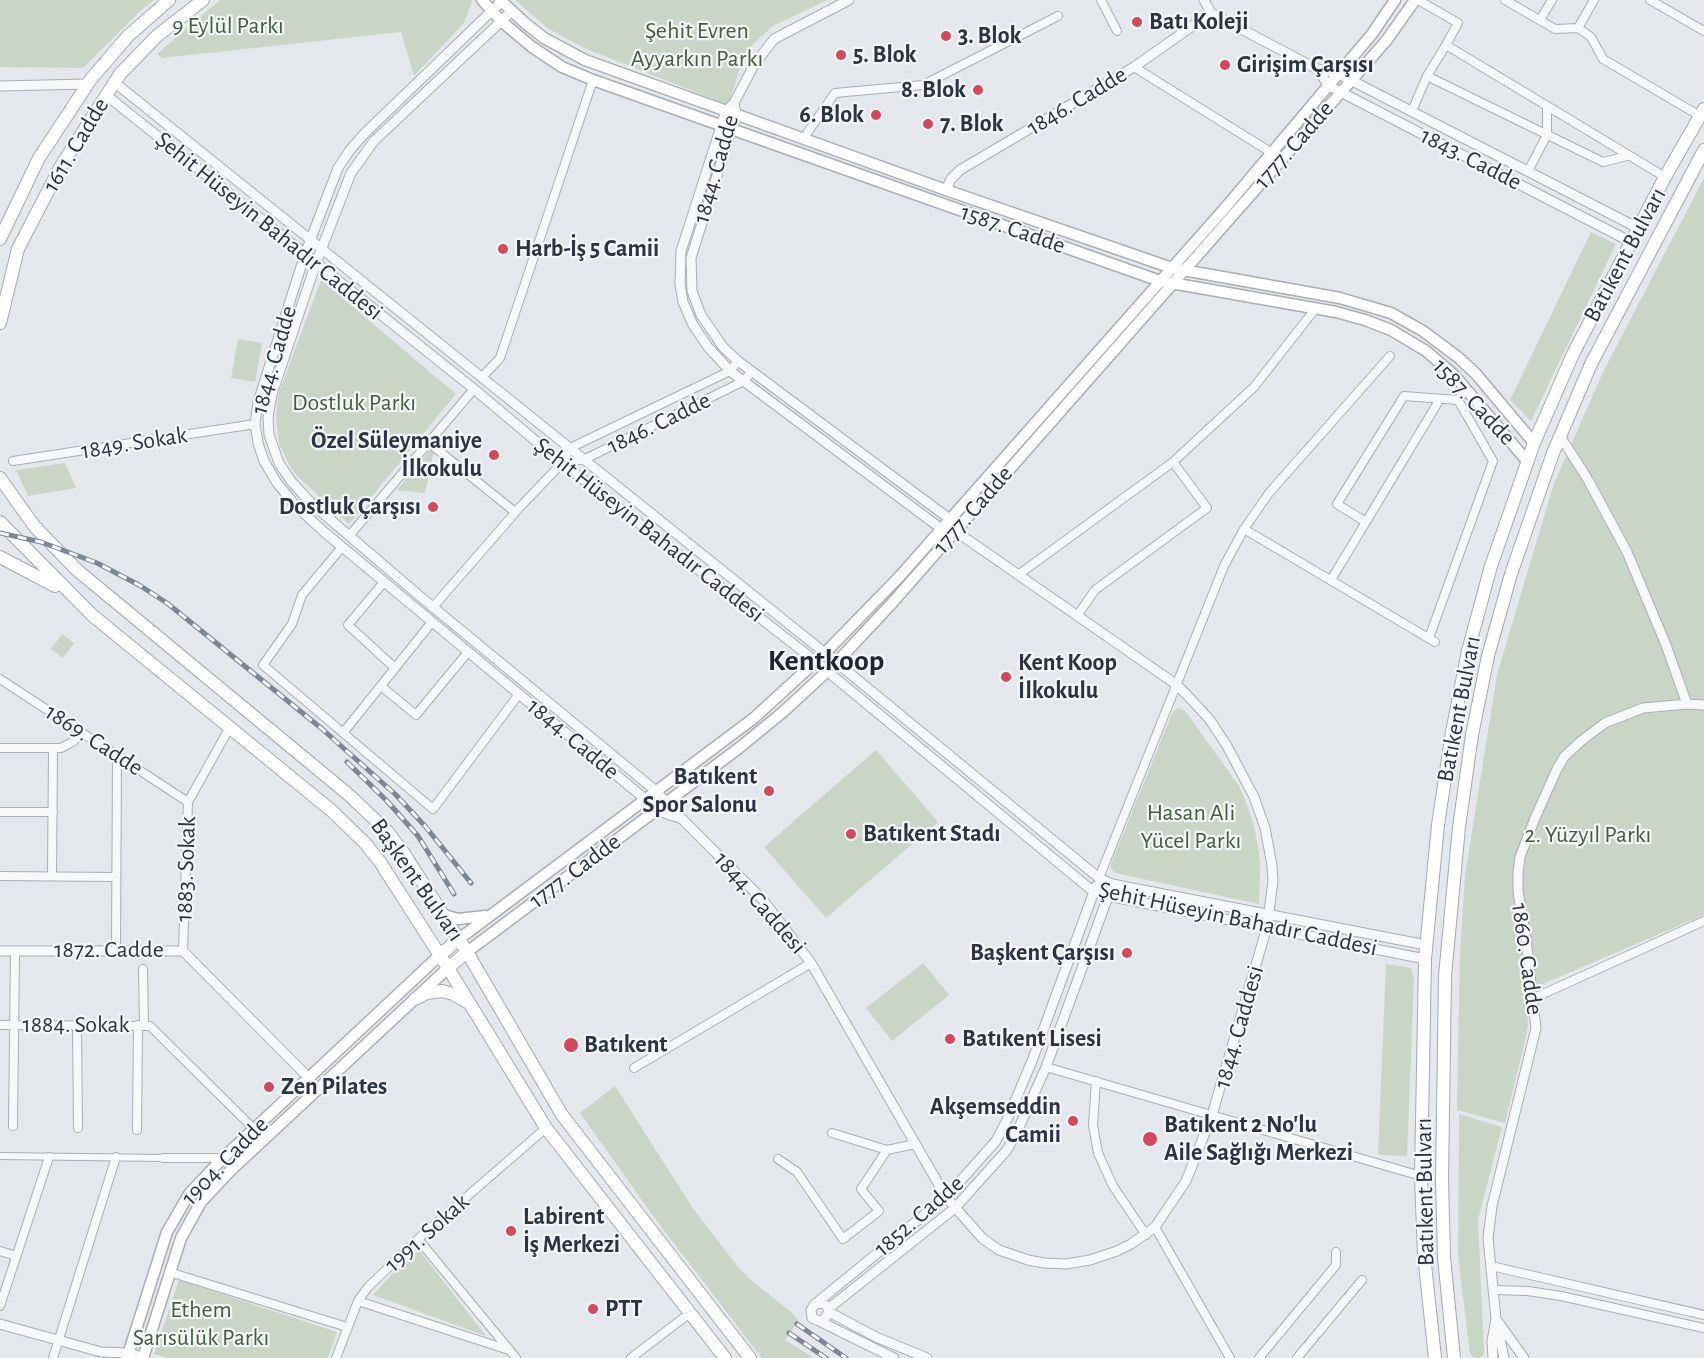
<!DOCTYPE html>
<meta charset="utf-8">
<style>
body{margin:0}
canvas{display:block;background:#e4e7ec}
</style>
<canvas width="1704" height="1358"></canvas>
<script>
const ctx = document.querySelector('canvas').getContext('2d');
ctx.lineJoin = 'round';
function paint(path, color) { ctx.fillStyle = color; ctx.fill(path, 'evenodd'); }
const poly = rows => new Path2D(rows.map(r => 'M' + r).join(''));
function strokePath(path, color, width, dash) { ctx.strokeStyle = color; ctx.lineWidth = width; ctx.lineCap = dash ? 'butt' : 'round'; ctx.setLineDash(dash || []); ctx.stroke(path); }
function write(font, color, halo, rows, align = 'center') {
  ctx.font = font + ' "Alegreya Sans",sans-serif'; ctx.lineWidth = 4.5; ctx.setLineDash([]); ctx.textBaseline = 'middle'; ctx.strokeStyle = halo; ctx.fillStyle = color; for (const [text, x, y, turn = 0] of rows) {
    ctx.save(); ctx.translate(x, y); ctx.rotate((+turn || 0) * Math.PI / 180); ctx.textAlign = isNaN(turn) ? turn : align; if (halo) ctx.strokeText(text, 0, 0); ctx.fillText(text, 0, 0); ctx.restore();
  }
}
const green = poly([
 [0,0,154,0,139,12,83,68,0,67],
 [220,0,471,0,472,2,464,23,414,76,401,32,162,58,157,54],
 [515,0,827,0,773,26,753,44,744,56,728,105,584,48,547,28],
 [1704,178,1704,915,1547,982,1526,994,1528,1024,1526,1037,1505,1123,1457,1110,1457,1102,1460,952,1465,876,1497,675,1553,486,1603,372],
 [1591,232,1616,244,1531,421,1510,400],
 [321,280,456,394,349,524,297,476,289,464,279,444,276,421,278,395],
 [238,339,262,343,255,382,231,378],
 [432,447,434,450,425,493,397,490],
 [65,463,76,488,28,496,16,470],
 [62,634,74,643,63,658,51,649],
 [1179,708,1185,711,1239,786,1247,805,1254,826,1259,851,1260,871,1259,904,1115,873,1111,869,1111,864,1173,711],
 [876,750,938,822,826,918,764,847],
 [923,963,949,995,892,1041,866,1008],
 [1386,964,1411,968,1414,978,1407,1156,1378,1155],
 [615,1086,692,1207,738,1267,752,1281,791,1312,799,1321,785,1340,814,1358,762,1358,653,1216,580,1113],
 [1459,1114,1502,1127,1478,1220,1484,1352,1483,1356,1479,1358,1473,1357,1470,1354,1458,1256],
 [419,1250,486,1336,373,1295,396,1270],
 [179,1280,337,1332,328,1358,170,1358,154,1354]
]);
const pedestrian = poly([
 [0,1156,163,1158]
]);
const minor = poly([
 [1101,0,1117,31],
 [1418,0,1458,23,1446,45],
 [1505,0,1555,29,1578,28,1591,37,1603,59,1700,116],
 [1650,0,1704,31],
 [1540,20,1552,0],
 [1578,28,1594,0],
 [1134,67,1272,153],
 [1427,76,1603,162,1627,156],
 [1412,111,1427,76,1446,45,1665,177],
 [803,139,835,93,923,85,1058,16],
 [1528,171,1547,135,1547,107],
 [482,377,500,358,593,80],
 [428,442,515,512],
 [13,461,255,424],
 [562,463,585,459,744,381,751,372],
 [1366,522,1337,504,1404,396,1458,400],
 [1244,529,1435,642],
 [349,536,474,389],
 [342,547,302,595,292,624,263,665,433,809,519,694],
 [1018,575,1173,462,1254,387,1316,308],
 [1331,580,1440,399],
 [384,582,348,625,395,668],
 [433,607,520,507,562,463,570,448,730,371,738,361],
 [1077,616,1095,590,1207,508,1173,462],
 [1429,638,1493,461,1458,400,1466,389],
 [0,679,188,802],
 [381,686,416,715,468,652],
 [343,733,432,622],
 [0,748,61,748,74,741,82,732],
 [0,812,53,812],
 [0,876,116,877],
 [52,876,53,749],
 [1099,878,1224,566,1244,529,1269,493,1390,356],
 [116,950,117,755],
 [183,951,188,802,230,727],
 [143,969,144,1025],
 [1532,999,1704,921],
 [0,1025,150,1026,254,1129],
 [77,1025,78,1128],
 [1046,1067,1421,1176],
 [634,1068,811,963],
 [1096,1081,1093,1125,1098,1153,1113,1186,1146,1235],
 [13,1126,15,951],
 [137,1130,138,1025],
 [832,1133,887,1150],
 [163,1158,223,1158],
 [778,1159,797,1172,843,1239,879,1211,861,1189,887,1150,915,1144],
 [1155,1227,1230,1358],
 [418,1239,516,1358],
 [0,1251,16,1256],
 [1491,1266,1704,1315],
 [169,1272,347,1327],
 [1494,1290,1528,1291,1561,1296,1704,1328],
 [358,1301,509,1350],
 [0,1306,49,1157],
 [53,1358,116,1157],
 [336,1358,358,1301,368,1287,418,1239,546,1128],
 [631,1358,690,1313],
 [1259,1358,1336,1265,1336,1252],
 [1297,1358,1362,1280]
]);
const tertiary = poly([
 [1204,0,1211,13,1317,69],
 [501,2,365,133,350,150,338,168,305,254,258,402,255,424,258,443,264,461,277,483,296,506,323,531,645,799,655,810,682,819,656,791,422,598,311,503,291,481,279,463,269,435,268,417,272,394,316,263,351,173,374,141,511,12],
 [114,82,825,653,1099,878,1112,884,1426,945],
 [0,86,88,84],
 [106,95,474,389,562,463,810,657,1089,888,1108,896,1425,959],
 [734,103,736,115,691,258,692,291,701,315,723,347,738,361,959,526,961,535,951,536,730,371,708,347,693,325,683,302,680,284,681,251,726,111,734,103],
 [734,103,754,65,774,39,849,0],
 [946,190,951,179,960,170,1134,67,1211,13],
 [1631,242,1329,86,1317,69,1337,73,1638,228],
 [1560,436,1587,478,1627,552,1666,645,1687,704],
 [682,819,763,900,811,963,946,1197,983,1239,999,1250,1028,1260,1044,1263,1066,1264,1090,1260,1117,1251,1131,1244,1155,1227,1186,1181,1212,1115,1267,927,1273,881,1272,865,1265,828,1254,797,1227,746,1210,720,1187,695,1177,685,961,535],
 [0,951,183,951,309,1078],
 [814,1305,822,1303,827,1306,829,1312,824,1320,819,1321,812,1318,811,1310,814,1305,946,1197,996,1141,1007,1120,1032,1061,1096,886],
 [828,1309,955,1208,1007,1150,1017,1132,1046,1067,1110,891],
 [829,1312,876,1337,927,1358],
 [819,1321,894,1358],
 [0,1324,101,1352,129,1353,145,1358],
 [1493,1358,1492,1341,1496,1319,1504,1358],
 [1524,1358,1496,1319,1488,1238,1492,1206,1536,1028,1526,939,1518,892,1518,873,1520,857,1535,818,1557,769,1564,757,1581,741,1605,723,1643,708,1687,704,1704,705]
]);
const secondary = poly([
 [482,0,501,21,532,47,562,67,593,80,1160,281,1336,312,1365,320,1391,330,1426,351,1454,375,1527,461],
 [500,0,525,23,544,38,585,60,946,190,1172,268,1340,298,1391,313,1423,331,1459,358,1476,374,1534,443],
 [444,915,458,919,485,916],
 [459,939,754,718,825,653,900,576,1225,208,1372,34,1395,0],
 [467,952,739,748,783,712,836,663,893,602,1386,41,1415,0],
 [127,1358,167,1232,189,1194,223,1158,440,955],
 [143,1358,181,1238,201,1202,230,1171,448,968]
]);
const primary = poly([
 [0,239,39,158,91,79,128,36,169,0],
 [0,323,18,249,61,166,120,74,158,35,203,0],
 [0,478,35,527,77,570,349,795,387,831,403,852,467,952,562,1115,750,1358],
 [0,522,92,615,332,811,365,843,380,862,448,968,546,1128,725,1358],
 [0,557,55,586],
 [440,955,459,939],
 [448,968,467,952],
 [415,999,427,993,442,991,453,994,469,1003],
 [1435,1358,1424,1255,1421,1176,1425,959,1438,825,1452,732,1468,651,1491,566,1534,443,1573,354,1665,177,1704,109],
 [1454,1358,1444,1257,1442,1180,1445,976,1459,827,1472,735,1488,656,1511,574,1553,453,1591,364,1704,150]
]);
const rail = poly([
 [0,533,41,542,97,563,139,585,167,603,321,728,395,794,425,826,471,883],
 [347,762,387,801,418,836,454,894],
 [797,1324,846,1358],
 [789,1333,826,1358]
]);
const markers = [
 [1137,22,6,"#d1495b"],
 [946,36,6,"#d1495b"],
 [841,55,6,"#d1495b"],
 [1225,65,6,"#d1495b"],
 [978,90,6,"#d1495b"],
 [876,115,6,"#d1495b"],
 [928,124,6,"#d1495b"],
 [503,249,6,"#d1495b"],
 [494,455,6,"#d1495b"],
 [433,507,6,"#d1495b"],
 [1006,677,6,"#d1495b"],
 [769,791,6,"#d1495b"],
 [851,834,6,"#d1495b"],
 [1127,953,6,"#d1495b"],
 [950,1039,6,"#d1495b"],
 [571,1045,8,"#d1495b"],
 [269,1087,6,"#d1495b"],
 [1073,1121,6,"#d1495b"],
 [1150,1139,8,"#d1495b"],
 [511,1231,6,"#d1495b"],
 [593,1309,6,"#d1495b"]
];
const poiNames = [
 ["Batı Koleji",1149,22],
 ["3. Blok",958,36],
 ["5. Blok",853,55],
 ["Girişim Çarşısı",1237,65],
 ["8. Blok",966,90,"right"],
 ["6. Blok",864,115,"right"],
 ["7. Blok",940,124],
 ["Harb-İş 5 Camii",515,249],
 ["Özel Süleymaniye",482,441,"right"],
 ["İlkokulu",482,469,"right"],
 ["Dostluk Çarşısı",421,507,"right"],
 ["Kent Koop",1018,663],
 ["İlkokulu",1018,691],
 ["Batıkent",757,777,"right"],
 ["Spor Salonu",757,805,"right"],
 ["Batıkent Stadı",863,834],
 ["Başkent Çarşısı",1115,953,"right"],
 ["Batıkent Lisesi",962,1039],
 ["Batıkent",584,1045],
 ["Zen Pilates",281,1087],
 ["Akşemseddin",1061,1107,"right"],
 ["Camii",1061,1135,"right"],
 ["Batıkent 2 No'lu",1164,1125],
 ["Aile Sağlığı Merkezi",1164,1153],
 ["Labirent",523,1217],
 ["İş Merkezi",523,1245],
 ["PTT",605,1309]
];
const parkNames = [
 ["9 Eylül Parkı",228,26],
 ["Şehit Evren",697,31],
 ["Ayyarkın Parkı",697,59],
 ["Dostluk Parkı",354,403],
 ["Hasan Ali",1191,813],
 ["Yücel Parkı",1191,841],
 ["2. Yüzyıl Parkı",1588,835],
 ["Ethem",201,1310],
 ["Sarısülük Parkı",201,1338]
];
const streetNames = [
 ["1846. Cadde",1077,101,-31],
 ["1611. Cadde",76,145,-59],
 ["1777. Cadde",1294,145,-49],
 ["1843. Cadde",1471,159,27],
 ["1844. Cadde",716,169,-74],
 ["Şehit Hüseyin Bahadır Caddesi",269,226,39],
 ["1587. Cadde",1013,229,19],
 ["Batıkent Bulvarı",1625,255,-62],
 ["1844. Cadde",274,360,-74],
 ["1587. Cadde",1474,402,47],
 ["1846. Cadde",659,423,-26],
 ["1849. Sokak",134,443,-9],
 ["1777. Cadde",973,510,-49],
 ["Şehit Hüseyin Bahadır Caddesi",649,530,38],
 ["Batıkent Bulvarı",1459,709,-79],
 ["1844. Cadde",573,739,40],
 ["1869. Cadde",94,740,33],
 ["1883. Sokak",186,869,-88],
 ["1777. Cadde",575,871,-37],
 ["Başkent Bulvarı",417,880,55],
 ["1844. Caddesi",760,903,49],
 ["Şehit Hüseyin Bahadır Caddesi",1238,919,12],
 ["1872. Cadde",109,950],
 ["1860. Cadde",1527,959,82],
 ["1884. Sokak",76,1025],
 ["1844. Caddesi",1239,1027,-74],
 ["1904. Cadde",225,1161,-46],
 ["Batıkent Bulvarı",1425,1192,-91],
 ["1852. Cadde",919,1216,-41],
 ["1991. Sokak",427,1233,-42]
];
const districtNames = [
 ["Kentkoop",826,661]
];
paint(green, '#c9d6c5');
strokePath(pedestrian, '#a9aeb7', 8);
strokePath(minor, '#a9aeb7', 10);
strokePath(tertiary, '#a9aeb7', 11);
strokePath(secondary, '#a9aeb7', 13);
strokePath(primary, '#a3abb8', 14);
strokePath(pedestrian, '#f7f8fa', 6);
strokePath(minor, '#f7f8fa', 8);
strokePath(tertiary, '#f7f8fa', 9);
strokePath(secondary, '#fff', 10);
strokePath(primary, '#fff', 12);
strokePath(rail, '#7d8696', 5);
strokePath(rail, '#f4f6f9', 3, [9]);
for (const [x, y, r, color] of markers) { const dot = new Path2D(); dot.arc(x, y, r, 0, 2 * Math.PI); ctx.fillStyle = color; ctx.fill(dot); strokePath(dot, '#f4f6f9', 2); }
write('bold 24px', '#2b3445', '#f4f6f9', poiNames, 'left');
write('24px', '#3f6138', '#f4f6f9', parkNames);
write('24px', '#2b3445', '#f4f6f9', streetNames);
write('bold 30px', '#1d2536', '#f4f6f9', districtNames);
</script>
